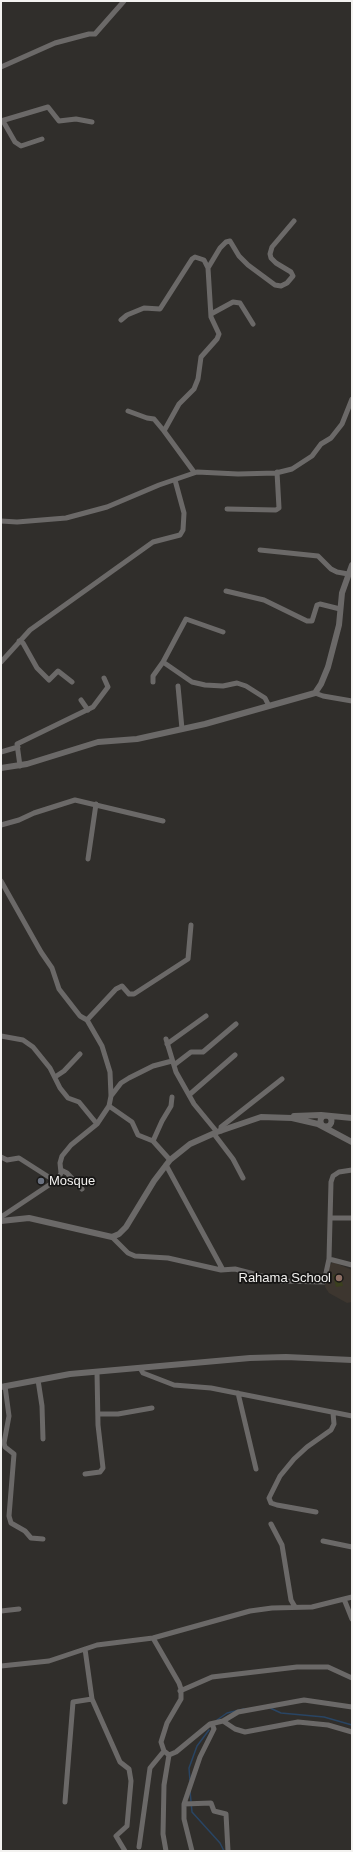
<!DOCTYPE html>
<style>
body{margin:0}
#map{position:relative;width:353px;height:1852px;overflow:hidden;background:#302e2b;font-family:Arial,sans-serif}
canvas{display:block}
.frame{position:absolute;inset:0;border:2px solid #f3f2f0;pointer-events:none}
</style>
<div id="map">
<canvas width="353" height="1852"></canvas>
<div class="frame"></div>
</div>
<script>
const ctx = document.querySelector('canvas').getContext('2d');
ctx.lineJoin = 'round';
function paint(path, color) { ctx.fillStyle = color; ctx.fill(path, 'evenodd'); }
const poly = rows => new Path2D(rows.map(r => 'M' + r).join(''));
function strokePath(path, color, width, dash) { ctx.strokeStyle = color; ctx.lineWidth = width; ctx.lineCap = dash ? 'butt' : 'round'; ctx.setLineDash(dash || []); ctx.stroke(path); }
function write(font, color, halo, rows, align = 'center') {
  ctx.font = font + ' Arial,sans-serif'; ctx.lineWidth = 3.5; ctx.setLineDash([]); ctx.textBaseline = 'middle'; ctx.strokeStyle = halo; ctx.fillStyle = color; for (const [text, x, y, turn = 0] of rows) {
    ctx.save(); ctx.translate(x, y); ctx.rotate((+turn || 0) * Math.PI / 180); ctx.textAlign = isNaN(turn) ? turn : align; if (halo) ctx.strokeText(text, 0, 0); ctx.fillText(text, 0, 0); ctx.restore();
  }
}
const built = poly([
 [333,1262,352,1270,352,1302,347,1303,329,1293,325,1287,327,1268]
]);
const green = poly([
 [340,1274,343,1286,336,1287,333,1275]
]);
const stream = poly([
 [270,1708,281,1713,324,1717,352,1725],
 [217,1720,227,1713,244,1709],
 [190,1781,189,1768,197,1746,209,1730],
 [190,1791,192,1812,220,1843,224,1851]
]);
const minor = poly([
 [1,67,55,43,89,34,95,34,124,1],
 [1,121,48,107,59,121,76,119,92,122],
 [3,121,15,142,21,146,42,139],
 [211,314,233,302,240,303,253,324],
 [121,320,127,315,144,308,160,309,192,259,195,257,204,260,208,268],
 [128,411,147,418,154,419,164,431],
 [194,472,164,431,179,404,194,389,198,379,201,357,217,339,219,334,211,317,208,268,220,248,226,242,230,241,239,256,248,265,275,285,281,286,287,283,293,276,291,272,276,263,271,258,270,254,272,247,294,221],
 [227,509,276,510,279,508,277,472],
 [1,521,17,522,66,518,107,507,159,485,197,472,238,474,276,473,292,469,312,456,321,444,331,438,342,424,352,399],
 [260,550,318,556,331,569,337,572,348,574],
 [226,591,264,600,307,621,312,621,317,605,320,604,340,609],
 [19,641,23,643,37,668,49,680,58,671,72,682],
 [1,662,30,630,153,542,180,535,183,530,184,513,175,480],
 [163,662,192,682,205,685,223,686,237,683,246,686,265,698,269,706],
 [153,682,153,676,163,662,186,619,223,632],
 [178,686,182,729],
 [315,693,323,696,352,701],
 [81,700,88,710],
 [1,752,18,747],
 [20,766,17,744,93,707,108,687,104,678],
 [1,825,19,820,34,813,75,800,163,821],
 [88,859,96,804],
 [1,881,41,952,52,968,59,989,80,1016,87,1020,102,1046,110,1072,111,1096,109,1106,97,1124,71,1145,62,1156,60,1163,61,1173,58,1179,1,1217],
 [87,1020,116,989,122,986,129,994,134,994,188,959,191,925],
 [1,1036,23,1040,33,1047,50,1068,60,1088,68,1098,79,1102,97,1124],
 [166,1039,176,1072,194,1104,217,1132],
 [167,1044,206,1016],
 [174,1065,191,1052,203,1052,236,1024],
 [55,1077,64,1071,80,1054],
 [189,1095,235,1055],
 [111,1096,121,1083,129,1078,153,1066,172,1061],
 [109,1106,132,1122,138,1135,153,1141,170,1160],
 [221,1131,221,1127,282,1079],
 [214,1134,233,1159,243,1178],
 [153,1141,162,1121,171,1106,172,1097],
 [1,1157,7,1160,19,1158,55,1181],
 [166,1165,223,1270],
 [61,1170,67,1173,82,1189],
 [330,1218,352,1218],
 [112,1237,128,1253,135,1256,168,1258,221,1270,235,1269,281,1281,324,1282,329,1259,331,1182,333,1176,339,1172,352,1170],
 [329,1259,352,1265],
 [140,1368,143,1373,174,1385,211,1388,352,1416],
 [38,1380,42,1406,43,1439],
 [5,1386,9,1416,4,1443,5,1447,14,1454,9,1516,11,1523,25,1531,31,1538,43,1539],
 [238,1393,256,1469],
 [98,1414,118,1414,152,1408],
 [85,1474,100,1472,103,1468,98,1425,97,1372],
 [316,1512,277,1505,271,1503,269,1498,280,1476,294,1459,307,1447,331,1430,334,1424,333,1413],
 [271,1524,282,1545,291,1600,295,1607],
 [323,1541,352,1547],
 [344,1599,352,1619],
 [1,1611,19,1609],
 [153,1638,179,1683,181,1689,181,1699,167,1723,161,1742,164,1751,169,1755],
 [85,1649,92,1699,120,1762,129,1769,131,1781,127,1826,116,1836,125,1851],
 [1,1666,49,1661,97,1645,153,1638,250,1611,272,1608,312,1607,352,1597],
 [180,1691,212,1677,297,1667,328,1667,352,1678],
 [223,1721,238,1712,304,1700,352,1707],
 [169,1755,176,1752,210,1724,223,1721,235,1729,245,1732,298,1722,328,1725,352,1732],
 [65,1802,73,1702,92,1699],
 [184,1804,211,1803,214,1811,226,1814,228,1851],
 [139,1847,150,1768,164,1751],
 [166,1851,163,1834,164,1785,169,1755],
 [192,1851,184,1819,184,1804,200,1757,214,1729,212,1724]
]);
const tertiary = poly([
 [1,768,27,764,98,742,137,739,205,724,315,693,321,684,328,667,339,625,342,593,352,565],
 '320.5 1121a5.5 5.5 0 1 1 11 0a5.5 5.5 0 1 1-11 0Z',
 [294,1116,321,1115,352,1118],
 [1,1221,29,1218,112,1237,119,1234,126,1227,154,1181,170,1160,190,1144,217,1132,261,1117,292,1118,318,1124,352,1142],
 [1,1387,70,1374,250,1358,286,1357,352,1360]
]);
const markers = [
 [41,1181,4,"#6b7280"],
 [339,1278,4,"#8d6e63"]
];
const poiNames = [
 ["Mosque",49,1181],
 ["Rahama School",331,1278,"right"]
];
paint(built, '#3d362f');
paint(green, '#3b401e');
strokePath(stream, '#294564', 1.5);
strokePath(minor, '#6b6968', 5);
strokePath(tertiary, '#6b6968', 6);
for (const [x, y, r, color] of markers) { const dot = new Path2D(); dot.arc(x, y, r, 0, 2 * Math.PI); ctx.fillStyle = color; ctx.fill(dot); strokePath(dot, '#171615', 1.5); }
write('13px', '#f3f2f0', '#171615', poiNames, 'left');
</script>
